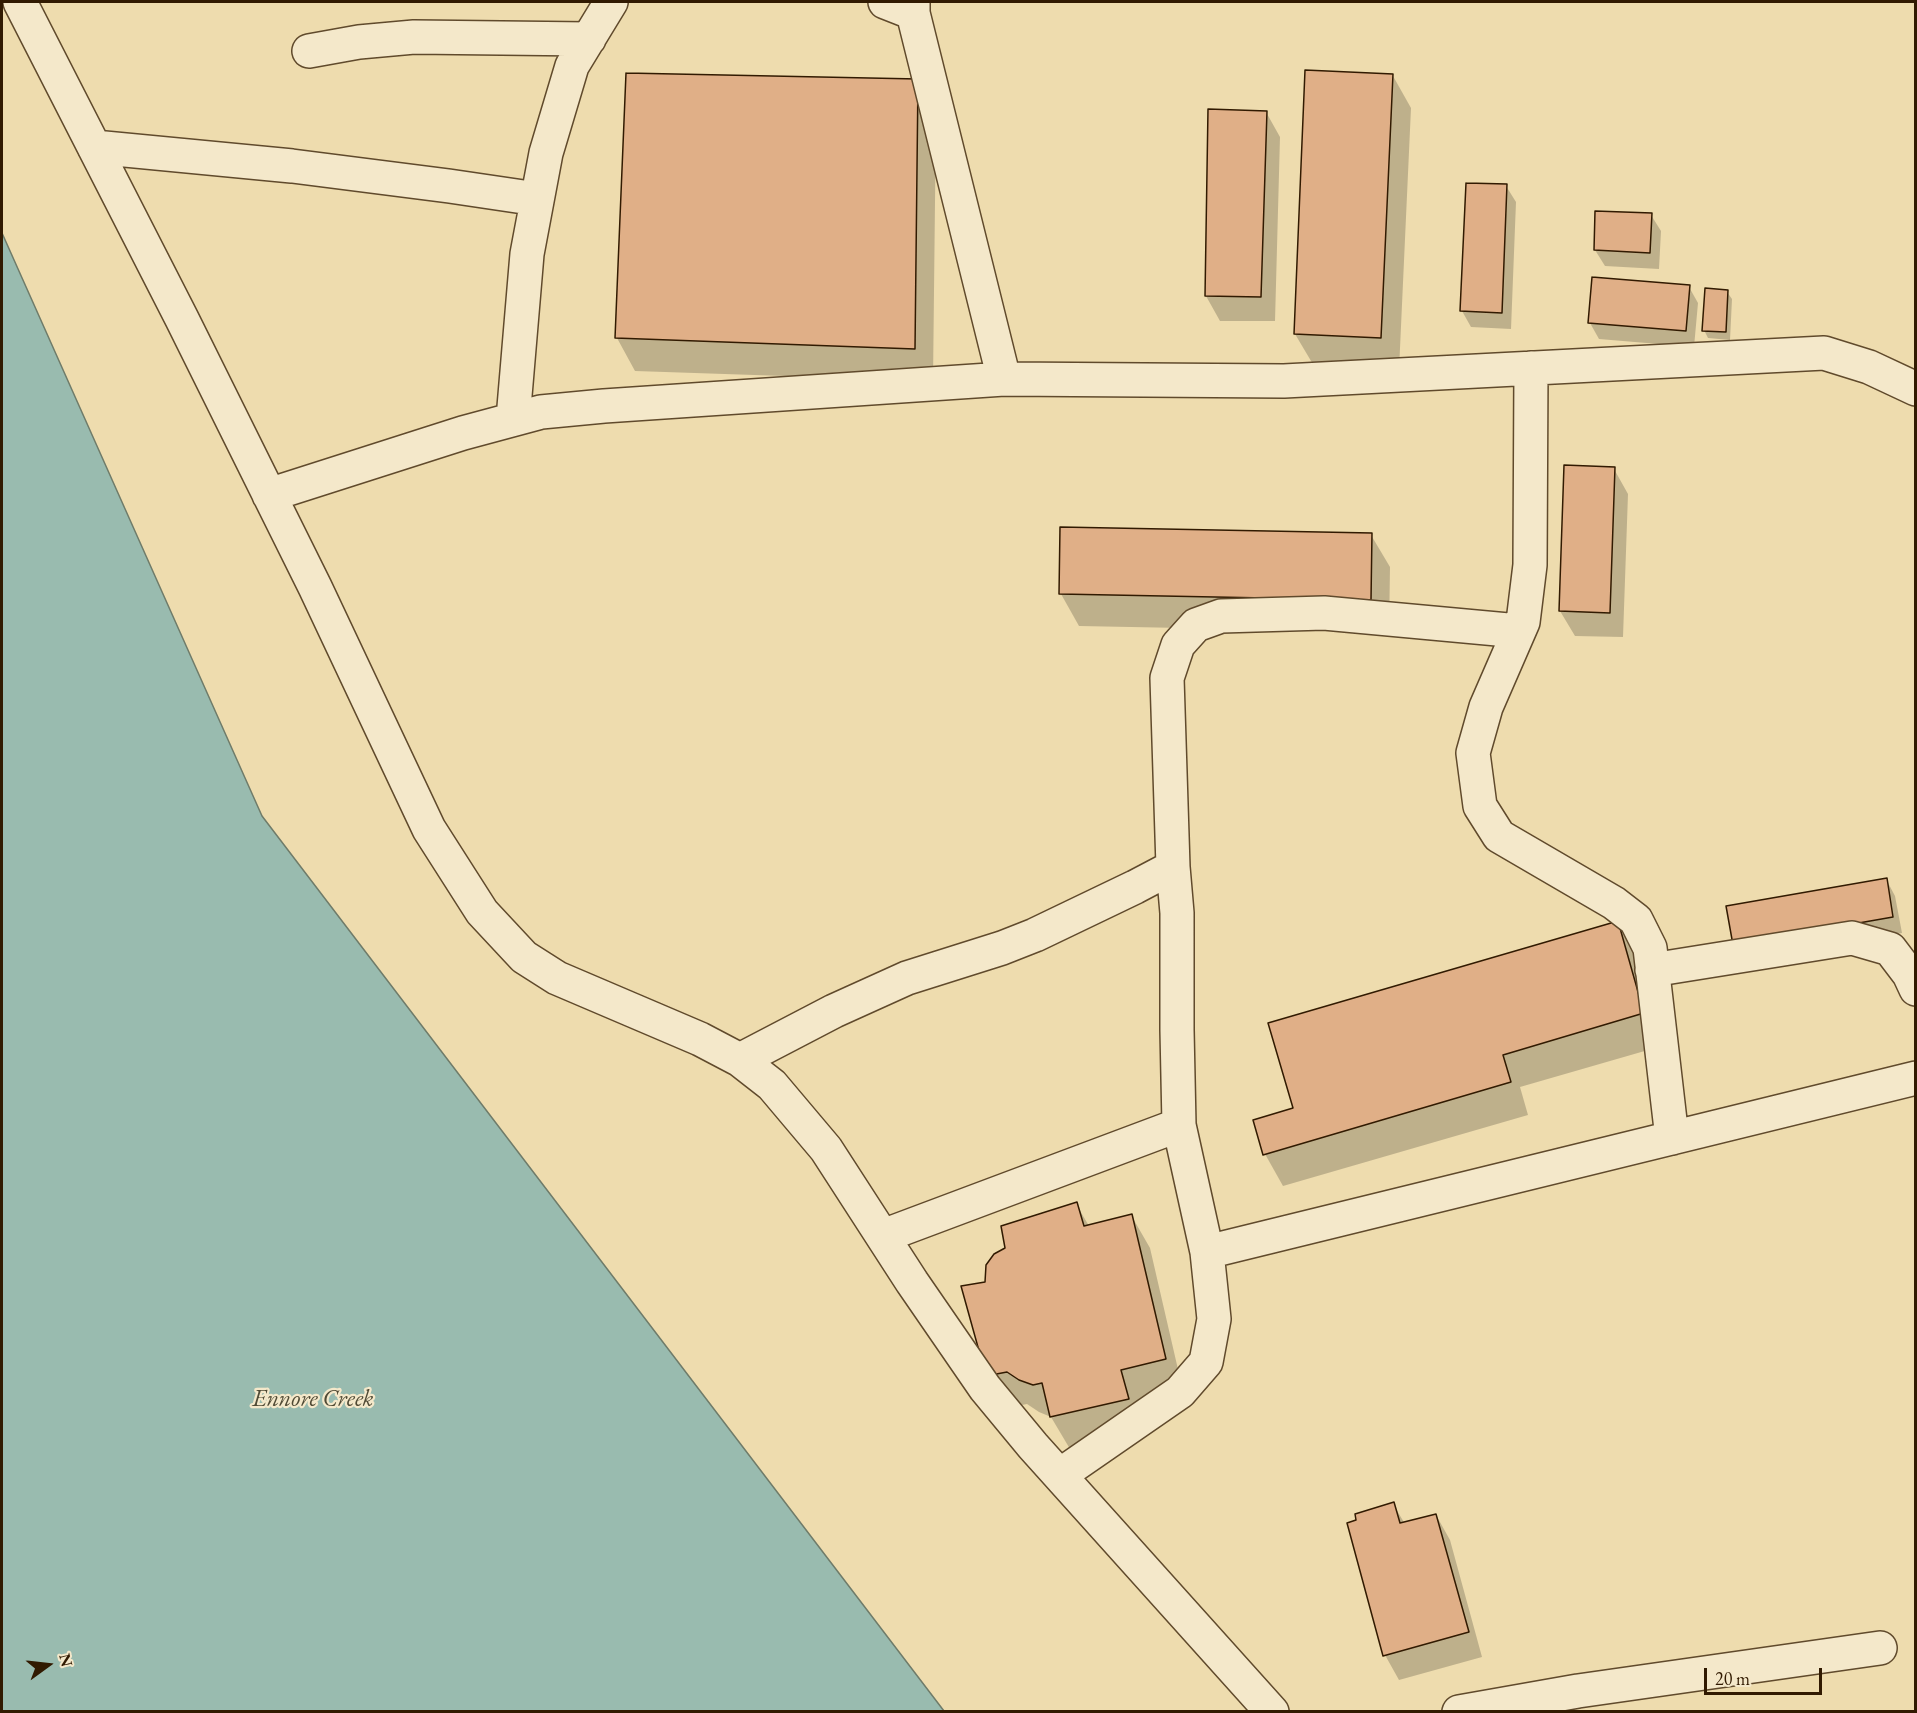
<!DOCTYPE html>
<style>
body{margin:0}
#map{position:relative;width:1917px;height:1713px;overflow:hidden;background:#eedcae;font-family:"EB Garamond",serif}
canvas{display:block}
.frame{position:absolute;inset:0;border:3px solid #311a01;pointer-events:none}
.north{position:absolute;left:18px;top:1635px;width:60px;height:60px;-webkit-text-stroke:4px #f4e8ca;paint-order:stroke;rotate:75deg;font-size:16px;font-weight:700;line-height:24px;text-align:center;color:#311a01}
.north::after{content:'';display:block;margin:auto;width:21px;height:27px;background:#311a01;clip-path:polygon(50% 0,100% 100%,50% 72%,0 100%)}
.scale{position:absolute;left:1704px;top:1668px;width:118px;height:27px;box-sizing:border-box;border:3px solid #311a01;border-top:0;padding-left:8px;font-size:18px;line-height:21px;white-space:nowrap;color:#311a01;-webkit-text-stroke:4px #f4e8ca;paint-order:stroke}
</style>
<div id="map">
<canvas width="1917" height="1713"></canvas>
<div class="frame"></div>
<div class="north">N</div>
<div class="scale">20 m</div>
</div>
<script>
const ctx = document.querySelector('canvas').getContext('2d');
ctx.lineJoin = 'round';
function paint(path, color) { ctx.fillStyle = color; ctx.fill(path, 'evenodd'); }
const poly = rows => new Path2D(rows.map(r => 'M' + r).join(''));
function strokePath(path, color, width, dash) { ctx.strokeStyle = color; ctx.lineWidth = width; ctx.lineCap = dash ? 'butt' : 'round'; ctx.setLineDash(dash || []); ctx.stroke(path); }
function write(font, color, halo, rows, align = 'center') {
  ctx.font = font + ' "EB Garamond",serif'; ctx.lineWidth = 4.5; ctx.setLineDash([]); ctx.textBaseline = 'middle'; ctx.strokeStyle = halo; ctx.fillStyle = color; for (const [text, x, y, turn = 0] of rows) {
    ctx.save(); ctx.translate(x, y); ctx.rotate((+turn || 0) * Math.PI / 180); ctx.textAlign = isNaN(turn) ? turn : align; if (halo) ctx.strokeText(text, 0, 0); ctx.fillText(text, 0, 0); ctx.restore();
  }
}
const water = poly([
 [2,233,262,816,944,1711,2,1711,2,233]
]);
const shadow = poly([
 [627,74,917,80,936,113,933,381,635,371,617,338],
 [1393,76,1411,108,1399,370,1314,366,1295,334],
 [1266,112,1280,137,1275,321,1220,321,1206,296],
 [1506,186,1516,202,1511,329,1471,327,1462,311],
 [1651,215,1661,231,1659,269,1605,266,1595,250],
 [1689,287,1698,303,1694,347,1599,339,1590,323],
 [1727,292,1732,299,1730,340,1708,338,1704,330],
 [1614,469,1628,494,1623,637,1575,636,1560,611],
 [1061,529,1371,535,1390,567,1389,632,1079,626,1061,594],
 [1886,879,1895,896,1902,933,1744,961],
 [1617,923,1636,956,1662,1046,1520,1087,1528,1115,1283,1186,1265,1154],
 [1076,1204,1089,1226,1131,1215,1150,1248,1183,1391,1070,1449,1051,1417,1039,1412,1027,1404,1007,1408,988,1376,986,1283],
 [1393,1504,1405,1524,1436,1515,1450,1540,1482,1657,1399,1680,1385,1655]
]);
const building = poly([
 [1305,70,1393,74,1381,338,1294,334,1305,70],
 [626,73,918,79,915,349,615,338,626,73],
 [1208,109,1267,111,1261,297,1205,296,1208,109],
 [1466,183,1507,184,1502,313,1460,311,1466,183],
 [1595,211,1652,213,1650,253,1594,250,1595,211],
 [1592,277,1690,285,1686,331,1588,323,1592,277],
 [1705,288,1728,290,1726,332,1702,331,1705,288],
 [1564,465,1615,467,1610,613,1559,611,1564,465],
 [1060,527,1372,533,1371,600,1059,594,1060,527],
 [1887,878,1893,917,1733,945,1726,906,1887,878],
 [1618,921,1644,1013,1503,1055,1511,1082,1263,1155,1253,1120,1293,1108,1268,1023,1618,921],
 [1077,1202,1084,1226,1132,1214,1166,1359,1121,1370,1129,1399,1050,1417,1042,1383,1033,1385,1019,1380,1007,1372,986,1376,961,1286,985,1282,986,1265,994,1254,1005,1248,1001,1226,1077,1202],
 [1394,1502,1400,1523,1436,1514,1469,1632,1383,1656,1347,1523,1356,1520,1355,1514,1394,1502]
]);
const minor = poly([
 [20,2,182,319,315,587,429,829,482,912,524,957,557,978,700,1039,740,1060,772,1085,826,1149,912,1282,985,1388,1033,1446,1272,1712],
 [885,2,913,13],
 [913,2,913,13,1004,379],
 [309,51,359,42,414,37,589,39],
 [94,147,292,166,449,186,537,199],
 [1531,368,1530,565,1523,622,1486,707,1473,753,1480,806,1499,836,1614,903,1636,920,1650,948,1672,1138],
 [513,419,527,254,546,153,572,66,611,2],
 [269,495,463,433,541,412,604,406,1004,379,1284,381,1824,353,1869,367,1916,389],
 [1652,970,1852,938,1890,949,1909,974,1916,989],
 [740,1060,834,1011,907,978,1002,948,1035,935,1135,887,1173,867],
 [883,1236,1179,1125],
 [1207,1252,1916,1078],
 [1060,1475,1180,1392,1206,1362,1214,1319,1207,1252,1179,1125,1177,1030,1177,913,1173,867,1167,678,1178,645,1196,625,1221,616,1324,613,1519,631],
 [1459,1712,1578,1691,1880,1648]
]);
const waterNames = [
 ["Ennore Creek",313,1399]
];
paint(water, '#99bbaf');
strokePath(water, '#6f7b69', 1.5);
paint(shadow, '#0003');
paint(building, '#e0af87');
strokePath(building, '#311a01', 1.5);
strokePath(minor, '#604a2c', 36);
strokePath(minor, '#f4e8ca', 33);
write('italic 24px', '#504a35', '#f4e8ca', waterNames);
</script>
